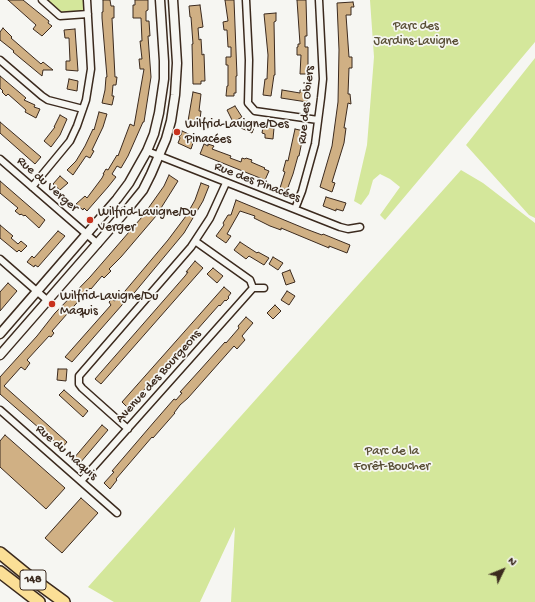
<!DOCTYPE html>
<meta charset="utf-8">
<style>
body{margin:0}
#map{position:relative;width:535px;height:602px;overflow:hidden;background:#f6f6f2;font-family:"Gochi Hand",sans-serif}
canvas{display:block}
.north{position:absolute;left:483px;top:550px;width:40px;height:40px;-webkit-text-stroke:3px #f6f6f2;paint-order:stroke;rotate:47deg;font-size:11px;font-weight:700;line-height:16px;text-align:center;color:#3b2a1e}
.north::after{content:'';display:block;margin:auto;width:14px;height:18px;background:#3b2a1e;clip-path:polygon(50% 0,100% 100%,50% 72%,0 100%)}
</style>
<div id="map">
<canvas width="535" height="602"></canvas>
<div class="north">N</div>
</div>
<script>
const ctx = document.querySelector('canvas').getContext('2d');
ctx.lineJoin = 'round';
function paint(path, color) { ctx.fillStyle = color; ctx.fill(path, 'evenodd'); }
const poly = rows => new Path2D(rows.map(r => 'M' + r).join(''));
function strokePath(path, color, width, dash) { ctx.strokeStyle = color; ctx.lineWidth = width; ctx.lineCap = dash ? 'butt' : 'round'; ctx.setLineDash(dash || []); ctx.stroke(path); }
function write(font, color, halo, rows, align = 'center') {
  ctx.font = font + ' "Gochi Hand",sans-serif'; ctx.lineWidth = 3.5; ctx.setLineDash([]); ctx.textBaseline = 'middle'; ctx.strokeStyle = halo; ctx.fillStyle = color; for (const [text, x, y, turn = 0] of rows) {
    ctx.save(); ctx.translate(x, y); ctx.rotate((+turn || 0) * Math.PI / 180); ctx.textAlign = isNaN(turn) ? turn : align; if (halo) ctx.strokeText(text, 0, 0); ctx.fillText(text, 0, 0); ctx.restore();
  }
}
const green = poly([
 [42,0,87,0,88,14,65,16],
 [370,0,535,0,535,42,385,220,380,215,400,187,390,179,380,174,373,180,369,194,361,205,354,201,367,145,374,57],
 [535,58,535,218,529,215,466,145],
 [461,170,483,183,535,223,535,602,231,602,235,527,200,602,114,602,88,587]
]);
const building = poly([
 [8,0,23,0,49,21,48,23,52,26,42,36,33,29,36,25,8,0],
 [103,0,110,0,111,6,114,6,114,18,112,18,115,77,117,77,116,85,113,85,112,96,114,96,112,105,102,103,105,90,106,77,107,77,102,18,102,12,103,12,103,0],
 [135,0,148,0,148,10,146,11,146,21,149,21,150,36,148,36,151,77,144,122,143,122,128,156,121,168,117,166,112,174,116,177,108,187,87,211,84,208,83,210,76,204,85,196,87,198,102,178,104,174,103,174,106,169,108,170,117,155,118,156,130,124,134,126,144,69,140,69,139,59,142,59,140,41,142,41,141,18,133,18,133,5,135,5,135,0],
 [225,0,234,0,237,76,236,76,236,93,234,93,234,96,226,96,227,86,228,86,228,65,226,65,226,57,231,57,231,47,228,47,227,30,224,30,223,22,228,21,225,0],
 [297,0,306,0,307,36,305,36,305,47,308,47,308,74,300,74,301,55,297,55,297,47,298,47,298,44,300,44,297,0],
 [353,2,354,7,351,7,351,15,346,15,349,57,352,57,352,68,349,68,348,94,350,94,351,104,348,103,344,128,346,128,344,143,332,182,335,183,332,192,320,187,332,146,338,102,339,50,337,3,353,2],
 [200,5,203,27,198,28,199,40,201,39,202,55,204,54,205,81,201,81,201,84,193,84,192,44,193,44,191,17,190,17,189,6,200,5],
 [276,13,276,21,274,22,275,75,274,75,271,96,263,95,265,79,267,79,268,55,264,14,276,13],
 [3,28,12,37,11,38,41,64,43,62,53,70,43,70,42,76,19,57,13,52,14,51,0,40,0,32,3,28],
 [75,29,78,71,66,70,66,61,70,61,69,38,65,38,64,30,75,29],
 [0,76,26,98,24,100,35,105,34,107,40,109,36,118,25,112,26,110,8,94,6,96,2,92,3,91,0,88,0,76],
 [69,79,78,81,77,91,67,89,69,79],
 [282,90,300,93,300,90,309,91,307,102,281,98,282,90],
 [193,92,201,94,199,111,201,111,200,120,195,119,195,122,188,121,193,92],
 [235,106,242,117,233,122,227,110,235,106],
 [99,112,107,114,103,127,92,150,94,151,90,158,86,156,73,175,67,170,76,161,85,146,93,129,94,130,99,112],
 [60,115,67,119,60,135,51,147,44,141,55,127,54,127,60,115],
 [245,120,255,125,252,133,241,128,245,120],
 [0,122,41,157,35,164,0,133,0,122],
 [263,127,274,128,273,139,265,138,265,134,262,133,263,127],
 [295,129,304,131,299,156,298,156,293,174,287,190,280,188,285,172,283,171,286,160,288,161,295,129],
 [182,131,193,136,191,142,193,143,191,149,178,143,180,138,179,136,181,135,182,131],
 [204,144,208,146,208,144,214,146,212,149,231,156,230,158,241,162,242,158,245,159,246,158,252,160,251,162,265,168,264,169,269,171,265,180,200,154,204,144],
 [169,175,178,181,156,216,121,257,109,269,111,271,104,278,102,276,91,289,90,288,52,331,54,333,51,337,49,336,27,360,30,363,25,370,21,367,4,386,67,442,62,448,0,394,0,377,37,336,55,313,90,277,142,217,164,186,169,175],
 [60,176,68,183,60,190,53,184,60,176],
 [0,181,45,220,39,228,25,215,24,216,21,214,20,215,15,211,18,208,0,193,0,181],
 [201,183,209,186,203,201,184,233,130,298,129,297,72,362,65,357,111,305,109,302,112,299,115,301,119,296,120,297,168,240,186,216,195,200,201,183],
 [326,197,346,203,343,211,336,209,336,211,323,206,326,197],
 [236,200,306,229,322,235,323,234,350,245,347,253,329,246,329,248,281,228,281,230,270,226,254,218,255,216,240,211,227,234,231,236,226,243,216,236,224,225,223,223,228,215,231,215,236,200],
 [0,225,13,236,11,238,18,244,21,241,27,246,21,252,19,250,17,252,0,238,0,225],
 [58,231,65,236,38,267,35,265,34,267,27,262,32,256,34,258,58,231],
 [240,242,257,253,258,252,269,258,264,265,249,256,246,259,234,250,240,242],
 [273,257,283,263,278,270,269,264,273,257],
 [195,261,203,268,101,384,95,379,185,276,188,272,186,272,195,261],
 [213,268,223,276,217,283,207,274,213,268],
 [290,270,295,282,286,285,282,273,290,270],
 [8,283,17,291,0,311,0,292,8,283],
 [224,287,231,293,228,297,229,298,226,301,225,300,220,306,219,305,128,408,122,402,224,287],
 [287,291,295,296,289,305,281,300,287,291],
 [275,305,281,311,273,319,267,313,275,305],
 [246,317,253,323,242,336,245,340,237,349,234,346,188,398,180,405,174,413,175,413,153,438,152,437,116,479,117,480,110,489,104,483,114,472,112,471,154,422,174,399,176,400,182,393,180,392,200,370,225,342,226,343,239,328,238,326,246,317],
 [58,369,67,369,66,381,57,380,58,369],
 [64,390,88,411,83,417,59,395,64,390],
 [102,425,108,430,80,463,74,458,102,425],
 [5,435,65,488,46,509,0,467,0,441,5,435],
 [81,498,98,513,62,553,45,538,81,498]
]);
const minor = poly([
 [42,0,60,16,88,14],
 [246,0,249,60,248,103,255,111,318,120],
 [0,60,42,96,48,100,83,109],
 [147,151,340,227,348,229,360,227],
 [0,159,98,244],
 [32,187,70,141,77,126,86,100,91,69,87,0],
 [295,209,302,191,315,144,321,98,323,79,319,0],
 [195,241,250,280,253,288],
 [0,259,48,301],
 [253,288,264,288],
 [0,410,117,513],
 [128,429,82,388,79,384,79,376,191,247,210,218,226,183],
 [81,481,253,288]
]);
const tertiary = poly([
 [0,334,117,199,129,183,147,151,154,134,159,113,164,79,164,61,160,0],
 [0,355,130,206,143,190,151,174,166,139,171,121,175,95,177,63,173,0]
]);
const trunk = poly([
 [0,553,27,575,64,602],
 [0,572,39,602]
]);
const markers = [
 [177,132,4,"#c8321e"],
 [90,220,4,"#c8321e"],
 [52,304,4,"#c8321e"]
];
const shields = [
 [33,580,26]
];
const shieldNames = [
 ["148",33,580]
];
const parkNames = [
 ["Parc des",416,27],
 ["Jardins-Lavigne",416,42],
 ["Parc de la",392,452],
 ["Forêt-Boucher",392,467]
];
const streetNames = [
 ["Rue des Obiers",307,105,-84],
 ["Rue des Pinacées",257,183,21],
 ["Rue du Verger",47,185,41],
 ["Avenue des Bourgeons",159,377,-48],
 ["Rue du Maquis",66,453,41]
];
const poiNames = [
 ["Wilfrid-Lavigne/Des",185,125],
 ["Pinacées",185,140],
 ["Wilfrid-Lavigne/Du",98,213],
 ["Verger",98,228],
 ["Wilfrid-Lavigne/Du",60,297],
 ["Maquis",60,312]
];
paint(green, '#d4e79b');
paint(building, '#d0b084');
strokePath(building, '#3b2a1e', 1);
strokePath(minor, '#3b2a1e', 9);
strokePath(tertiary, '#3b2a1e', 11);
strokePath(trunk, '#3b2a1e', 14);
strokePath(minor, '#f6f6f2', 6);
strokePath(tertiary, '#f6f6f2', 8);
strokePath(trunk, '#fbdf96', 11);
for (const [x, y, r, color] of markers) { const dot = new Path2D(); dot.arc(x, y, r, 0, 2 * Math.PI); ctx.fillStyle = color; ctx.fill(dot); strokePath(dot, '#f6f6f2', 1.5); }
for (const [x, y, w] of shields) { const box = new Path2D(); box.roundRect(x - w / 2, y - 10, w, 20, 3); ctx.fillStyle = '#f6f6f2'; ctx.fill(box); strokePath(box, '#3b2a1e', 1); }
write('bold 12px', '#3b2a1e', null, shieldNames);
write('13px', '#5a5037', '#f6f6f2', parkNames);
write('13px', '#3b2a1e', '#f6f6f2', streetNames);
write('13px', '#3b2a1e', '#f6f6f2', poiNames, 'left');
</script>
